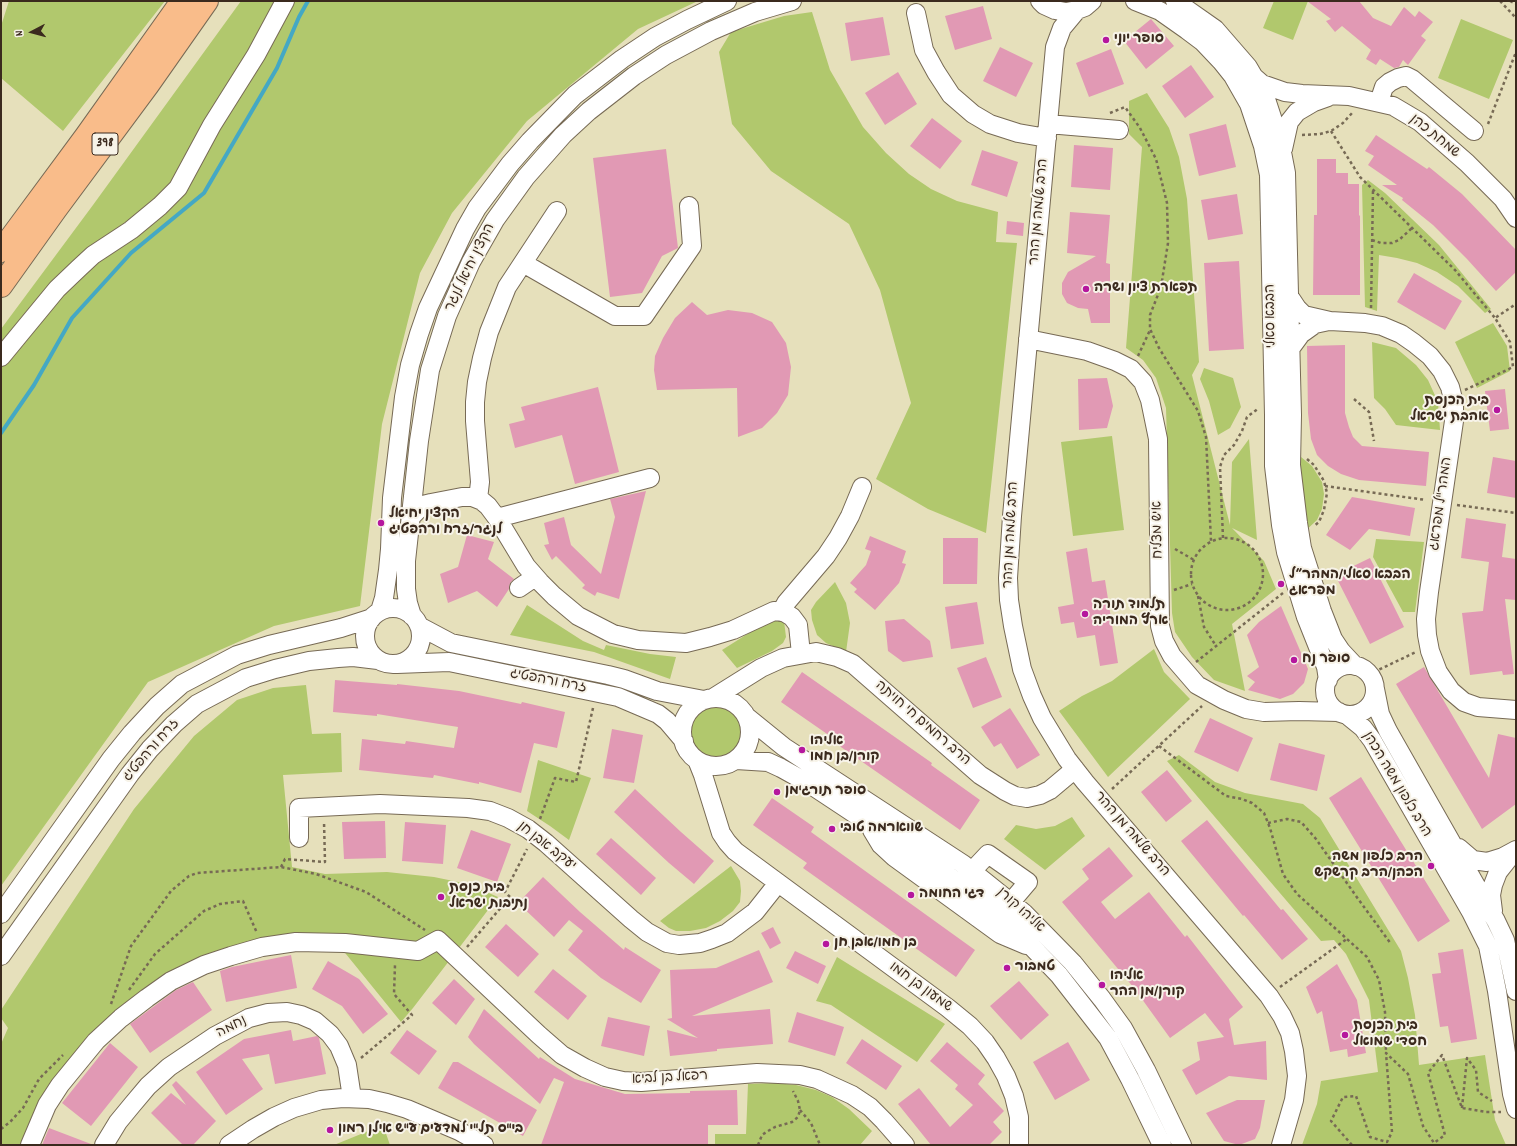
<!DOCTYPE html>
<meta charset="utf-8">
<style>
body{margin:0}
#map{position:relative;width:1517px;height:1146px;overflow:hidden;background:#e6e0bb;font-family:Dekko,sans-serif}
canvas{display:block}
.frame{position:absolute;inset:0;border:2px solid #3b2a1e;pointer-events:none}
.north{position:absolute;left:12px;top:12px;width:40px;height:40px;-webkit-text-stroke:3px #f7f3e8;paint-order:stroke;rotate:264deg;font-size:11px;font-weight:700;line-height:16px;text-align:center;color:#3b2a1e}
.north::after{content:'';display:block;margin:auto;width:14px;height:18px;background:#3b2a1e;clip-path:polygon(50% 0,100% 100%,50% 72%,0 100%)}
</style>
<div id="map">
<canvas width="1517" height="1146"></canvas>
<div class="frame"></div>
<div class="north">N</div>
</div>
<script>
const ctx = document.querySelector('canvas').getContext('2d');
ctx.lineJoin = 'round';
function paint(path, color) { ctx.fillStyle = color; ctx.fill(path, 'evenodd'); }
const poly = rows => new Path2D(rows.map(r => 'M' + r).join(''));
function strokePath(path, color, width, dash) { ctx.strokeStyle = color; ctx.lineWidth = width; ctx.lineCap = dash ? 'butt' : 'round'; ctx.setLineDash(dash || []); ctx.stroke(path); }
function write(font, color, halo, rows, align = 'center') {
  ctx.font = font + ' Dekko,"Playpen Sans Hebrew",sans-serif'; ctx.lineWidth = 4; ctx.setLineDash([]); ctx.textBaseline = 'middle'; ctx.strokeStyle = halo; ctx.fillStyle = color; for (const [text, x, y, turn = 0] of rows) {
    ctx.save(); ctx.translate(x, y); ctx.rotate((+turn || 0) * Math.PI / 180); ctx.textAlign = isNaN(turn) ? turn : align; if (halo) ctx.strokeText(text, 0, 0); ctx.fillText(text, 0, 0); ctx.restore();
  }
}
const green = poly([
 [9,1,165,1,63,131,1,78,1,26],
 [241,1,698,1,638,29,527,121,452,213,420,273,382,424,360,606,274,626,148,682,1,886,1,329,93,205],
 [1274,1,1308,1,1293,40,1263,28],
 [812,12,830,70,863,127,886,153,909,174,931,189,957,201,998,212,996,242,1017,243,986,533,928,509,876,479,911,403,880,290,849,224,771,171,732,124,719,52,731,32,784,16],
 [1461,19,1513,40,1489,99,1438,78],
 [1147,93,1169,128,1179,157,1187,199,1199,362,1192,375,1230,525,1232,462,1249,439,1257,540,1232,528,1264,561,1276,589,1232,624,1245,691,1214,680,1192,657,1175,632,1172,613,1166,408,1156,378,1143,360,1126,348,1142,147,1129,134,1129,101],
 [1368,180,1385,193,1439,245,1491,309,1485,313,1458,286,1437,272,1417,263,1397,258,1379,255,1377,311,1365,307,1362,185],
 [1493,323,1507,346,1510,371,1477,388,1455,342],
 [1372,342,1396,348,1416,365,1428,380,1438,402,1440,430,1396,425,1385,409,1374,398],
 [1204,368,1233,378,1241,407,1230,428,1218,435,1209,401,1200,379],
 [1112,436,1124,530,1073,536,1061,442],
 [1295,455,1301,457,1312,466,1322,482,1324,494,1322,509,1317,520,1302,534],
 [1376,539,1424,542,1415,612,1403,612,1373,557],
 [835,582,846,603,850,623,846,652,826,643,817,635,812,620,811,610,816,602],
 [527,605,583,641,604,650,606,645,650,654,676,657,670,679,594,652,510,635],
 [768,621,784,621,786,637,783,643,772,651,737,668,722,650],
 [1154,649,1164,672,1190,699,1108,777,1059,711,1082,696,1112,681],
 [306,685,312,734,341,733,342,772,283,775,292,867,325,874,387,872,434,877,468,884,498,897,413,1008,401,1022,333,938,199,958,48,1091,27,1128,22,1145,1,1145,1,1044,8,1028,1,1018,1,1010,134,809,194,736,237,700,273,688],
 '688 732a28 28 0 1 1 56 0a28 28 0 1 1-56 0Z',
 [1179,755,1215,782,1245,793,1303,804,1320,818,1401,951,1408,978,1415,1015,1419,1065,1485,1055,1495,1120,1506,1145,1302,1145,1317,1104,1321,1081,1378,1072,1369,1000,1346,954,1334,940,1321,941,1167,761],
 [538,760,591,778,569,840,550,826,527,811],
 [1072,817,1085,836,1045,870,1004,839,1016,825,1036,829,1055,826],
 [731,866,740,881,741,891,740,902,733,911,720,921,706,928,690,931,676,931,669,928,660,921],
 [837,957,945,1024,917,1062,831,1005,816,1001],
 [775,1083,796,1085,816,1090,832,1097,849,1109,872,1131,860,1145,715,1145,715,1134,746,1134,748,1084],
 [383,1125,390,1145,334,1145]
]);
const stream = poly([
 [1,433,34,385,72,318,131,253,204,193,277,68,299,17,308,1]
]);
const building = poly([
 [1307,1,1359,1,1373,18,1391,26,1404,7,1415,17,1419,11,1433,22,1421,36,1426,40,1408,65,1403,60,1399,67,1394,68,1380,59,1376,65,1366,59,1371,50,1342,26,1335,32,1326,21,1331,19],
 [983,6,992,39,955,50,945,16],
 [883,17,890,55,851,61,845,23],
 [1151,19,1174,46,1146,69,1124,41],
 [1000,47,1033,63,1016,97,983,81],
 [1111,49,1124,84,1089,97,1076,63],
 [1191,65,1214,97,1185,118,1162,86],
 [898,72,917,104,885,125,865,93],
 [932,118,962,141,940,169,910,146],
 [1226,124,1236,167,1199,176,1189,134],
 [1376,135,1427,169,1429,167,1462,194,1516,250,1516,272,1496,291,1467,259,1433,225,1402,200,1403,198,1382,185,1397,185,1368,165,1374,156,1365,151],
 [1074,145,1113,148,1110,190,1071,187],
 [666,149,678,248,662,256,642,293,610,297,593,158],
 [982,150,1018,162,1007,197,971,185],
 [1317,159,1336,159,1336,173,1348,173,1348,184,1359,184,1359,215,1360,216,1360,295,1313,295,1314,215,1317,215],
 [1237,194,1243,234,1208,240,1201,200],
 [1070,212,1110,215,1106,263,1110,264,1110,323,1091,323,1088,309,1078,308,1067,303,1062,294,1062,283,1068,272,1096,256,1067,253],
 [1007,221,1024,223,1023,236,1006,234],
 [1239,261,1244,349,1209,351,1204,263],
 [1414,273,1462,301,1445,330,1397,302],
 [692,302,707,315,728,310,752,313,772,322,786,343,791,367,788,395,777,413,762,428,738,437,737,388,657,390,654,370,655,356,663,338,675,318],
 [1345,345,1345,413,1349,427,1353,437,1362,446,1429,452,1426,486,1359,480,1341,474,1328,466,1317,455,1311,439,1308,413,1307,346],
 [1107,378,1113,406,1107,428,1079,430,1078,379],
 [598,387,619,472,575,484,562,435,515,448,509,424,525,420,521,407],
 [1505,389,1509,429,1490,431,1485,391],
 [1493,457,1516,461,1516,498,1487,493],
 [646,491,619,599,597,592,595,596,582,588,585,585,556,556,552,560,544,545,549,544,544,523,564,517,571,545,601,574,615,517,610,499],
 [1352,497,1415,508,1410,536,1369,529,1350,550,1326,535],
 [1466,518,1506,524,1502,557,1516,559,1516,600,1505,599,1514,674,1503,675,1502,671,1470,675,1462,613,1483,611,1489,562,1461,558],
 [467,535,494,542,488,559,514,579,510,583,509,589,497,607,477,591,448,603,440,574,458,567],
 [870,536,906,551,902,563,906,564,899,583,875,610,854,592,857,589,850,583,866,565,871,551,865,549],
 [943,538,978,538,977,584,943,584],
 [1087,548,1092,582,1105,580,1118,663,1100,666,1095,635,1077,638,1074,622,1061,624,1058,607,1074,604,1066,552],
 [1370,558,1404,627,1370,644,1335,575],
 [977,602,984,644,951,649,945,607],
 [1281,606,1308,669,1304,683,1293,694,1280,699,1248,690,1255,682,1247,676,1259,667,1247,635,1259,622],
 [904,619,930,641,933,657,903,662,888,651,885,621],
 [986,657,1002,697,973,708,957,668],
 [1424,667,1489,778,1498,734,1516,738,1516,804,1482,829,1396,684],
 [802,672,932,763,931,765,980,800,960,830,828,738,830,736,781,702],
 [335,680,397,685,397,684,459,691,521,704,522,702,565,712,557,748,534,743,521,793,479,782,479,784,434,775,433,778,359,770,362,739,405,744,406,741,454,748,458,727,377,714,377,716,333,712],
 [1010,708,1040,755,1017,769,1001,743,994,747,981,727],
 [1210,718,1253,738,1238,772,1194,752],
 [612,729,643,735,634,783,603,778],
 [1279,743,1325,755,1317,791,1270,780],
 [1167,770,1192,801,1166,822,1141,792],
 [1361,777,1450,921,1418,942,1329,798],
 [635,789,681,832,714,861,694,884,669,863,614,812],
 [772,798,814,827,811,832,975,950,956,977,803,868,807,863,753,825],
 [1207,820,1281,910,1283,909,1308,939,1282,960,1244,915,1243,916,1181,841],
 [385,821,386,858,344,859,342,822],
 [405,822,446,825,443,864,402,861],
 [471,830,511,844,497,882,457,868],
 [611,838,656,878,641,895,596,854],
 [1109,847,1133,876,1101,902,1115,919,1149,892,1185,937,1187,935,1243,1007,1229,1019,1234,1045,1266,1041,1267,1080,1229,1076,1196,1095,1182,1070,1200,1060,1197,1042,1224,1037,1205,1013,1170,1038,1134,988,1062,902,1089,879,1082,869],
 [543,877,580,912,624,950,625,947,661,970,641,1003,601,978,568,950,583,931,569,920,554,937,518,903],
 [506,924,539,954,518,977,485,947],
 [773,927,781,943,770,949,761,933],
 [1463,949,1477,1039,1451,1043,1448,1026,1440,1027,1432,974,1441,973,1438,953],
 [759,950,773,982,692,1016,770,1009,773,1044,717,1049,717,1051,670,1056,667,1030,698,1038,667,1019,672,1018,670,970,716,968],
 [795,951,826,966,818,984,786,968],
 [291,955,297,988,226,1002,220,971,232,967],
 [328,961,359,979,388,1014,363,1034,342,1006,312,989],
 [1337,964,1357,1000,1366,1053,1348,1057,1347,1049,1330,1052,1322,1011,1317,1014,1306,987],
 [553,969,587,996,568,1020,534,992],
 [454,979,475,999,456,1025,432,1003],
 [1019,981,1049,1015,1021,1040,990,1006],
 [193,982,212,1010,150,1053,130,1024,176,990],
 [484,1009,539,1059,540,1057,575,1079,625,1094,690,1093,690,1091,737,1090,738,1125,708,1125,708,1145,541,1145,564,1082,554,1078,540,1104,474,1044,468,1037],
 [797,1012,844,1027,835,1056,788,1042],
 [608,1017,650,1026,644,1056,601,1046],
 [291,1030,293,1041,317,1036,319,1038,326,1074,275,1084,269,1054,242,1059,263,1089,226,1115,196,1072,244,1039],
 [407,1030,437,1051,419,1075,390,1053],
 [862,1039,902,1066,886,1090,846,1063],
 [947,1042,985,1075,978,1084,1004,1111,993,1122,1002,1132,989,1145,931,1145,898,1104,919,1088,950,1127,973,1105,955,1089,958,1085,930,1061],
 [1068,1042,1090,1080,1055,1100,1033,1062],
 [110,1043,138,1067,91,1126,62,1103],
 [453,1062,458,1062,537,1110,523,1136,438,1088],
 [176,1081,216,1121,193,1145,183,1145,151,1113,171,1093,186,1105,172,1085],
 [1237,1100,1265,1100,1260,1128,1255,1139,1239,1145,1224,1141,1206,1113],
 [49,1128,91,1144,90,1145,42,1145]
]);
const path = poly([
 [1500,1,1516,18],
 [1510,1,1516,4],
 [1110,113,1125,107,1140,128,1156,159,1167,203,1168,243,1161,287,1150,315,1150,329,1159,348,1198,411,1206,437,1211,541],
 [1488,124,1516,52],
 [1331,131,1360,177,1455,270,1495,318],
 [1302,135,1320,134,1331,131,1343,123,1353,112],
 [1372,240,1381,243,1392,243,1399,240,1412,228],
 [1371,308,1373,191],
 [1138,356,1150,330],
 [1465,390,1513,367,1510,342,1495,318,1516,304],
 [1354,399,1369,412,1374,441],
 [1307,459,1314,465,1324,481,1327,493,1324,510,1319,522,1314,526],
 [1325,486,1426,500],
 [1457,505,1516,513],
 '1191 574a36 36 0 1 1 72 0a36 36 0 1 1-72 0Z',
 [1223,538,1220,467,1224,455,1234,445,1242,431,1247,417,1259,408],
 [1175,549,1194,560],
 [1174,590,1192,584],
 [1198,596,1204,627,1216,646],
 [1196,662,1283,593],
 [1374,672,1416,652],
 [1159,746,1226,796,1242,799,1252,803,1264,813,1270,828,1283,874,1297,894,1367,957,1379,980,1385,1012,1386,1053],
 [1112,789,1202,706],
 [540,819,555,778,576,782,593,708],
 [1268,823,1287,819,1301,822,1316,839,1356,896,1391,944],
 [281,867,285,859,325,862,324,821],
 [467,947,510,897,505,892,527,849],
 [1280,987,1348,938],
 [129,990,155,954,204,911,220,904,243,901,257,933],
 [111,1004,131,946,171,891,189,876,197,873,281,867,316,874,366,892,425,930],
 [361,1058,412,1015,394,994,395,965,397,964],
 [1462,1108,1467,1058,1476,1070,1478,1092,1492,1101],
 [800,1110,811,1123,820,1145],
 [1,1129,10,1122,23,1108,39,1079,63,1055],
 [758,1145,762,1135,768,1131,775,1127,792,1122,798,1117,800,1110,798,1101,793,1091],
 [1352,1145,1331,1121,1343,1097,1356,1096,1370,1137,1387,1142,1392,1132,1386,1053,1408,1074,1423,1126,1434,1143,1445,1135,1428,1073,1442,1055,1462,1108,1486,1112,1501,1112]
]);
const minor = poly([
 [1040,1,1044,5,1055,10,1066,12,1077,10,1085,7,1092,1],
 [1135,1,1160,11,1187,30,1203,42,1221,61,1233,76,1249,104,1263,146,1269,175,1274,415,1274,466,1281,525,1286,552,1306,617,1326,667,1328,680],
 [1175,1,1215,29,1248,67,1265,96,1280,142,1286,173,1292,415,1291,465,1298,523,1302,548,1322,611,1333,639,1341,651,1355,666],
 [1077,10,1062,28,1055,47,1012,516,1008,578,1009,600,1013,626,1022,669,1032,696,1042,718,1067,759,1085,782,1269,996,1282,1016,1290,1033,1294,1051,1297,1076,1294,1100,1281,1145],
 [916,13,924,50,936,72,951,95,973,114,990,124,1018,133,1047,138],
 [1254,77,1262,84,1285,92,1302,94,1349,96,1393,106,1420,122,1467,163,1503,199,1516,218],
 [1379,102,1384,87,1390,82,1398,78,1406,76,1412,79,1474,131],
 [1048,124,1119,130],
 [1283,149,1289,122,1297,112,1314,102,1328,97],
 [523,263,615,316,644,316,692,246,689,206],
 [1289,296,1297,308,1304,315,1330,321,1365,323,1382,326,1401,334,1414,343,1430,356,1442,371,1450,387,1454,403,1454,421,1429,592,1426,619,1427,635,1430,651,1438,672,1451,691,1464,702,1478,707,1516,710],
 [1028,339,1087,351,1115,361,1131,369,1143,382,1150,400,1158,439,1160,626,1164,641,1172,656,1197,685,1224,700,1246,709,1264,712,1299,711,1339,712],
 [1290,349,1301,334,1315,324,1329,321],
 [1,357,57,289,79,268,93,255,131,230,160,206,178,188,212,125,256,55,285,1],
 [478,499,480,482,475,421,475,402,477,382,482,358,489,332,507,287,557,211],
 [411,517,423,505,431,503,462,497,472,497,482,501,488,506,497,518,526,566,540,582,554,596,578,616,613,634,638,640,686,643,710,637,733,630,774,611,784,612,792,617,798,625,801,654],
 [497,518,650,478],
 [519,588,535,577],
 '365 636a28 28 0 1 1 56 0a28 28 0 1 1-56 0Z',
 [380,611,384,598,388,570,390,549,392,498,404,397,410,365,419,334,428,308,465,229,477,208,510,164,530,141,575,95,622,59,655,37,687,20,727,1],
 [781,612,786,603,826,556,838,538,850,516,862,487],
 [412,616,408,603,406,589,406,561,419,441,430,370,447,316,471,262,495,220,526,177,563,135,589,111,634,76,666,55,711,31,755,12,792,1],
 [419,626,451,643,608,675,624,679,657,691,704,700],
 [397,664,449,662,618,697,658,714,667,721,684,741],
 '1325 690a25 25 0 1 1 50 0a25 25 0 1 1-50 0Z',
 [1375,689,1380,714,1388,731,1496,921,1505,940,1516,991],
 [713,698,761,668,783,658,816,652,837,657,853,664,980,775,1005,791,1015,796,1027,798,1040,795,1050,790,1075,769],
 '682 732a34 34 0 1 1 68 0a34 34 0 1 1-68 0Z',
 [1347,715,1363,728,1372,740,1471,912,1488,946,1497,991,1512,1094,1516,1109],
 [747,717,784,747,963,864,1024,913,1073,963,1102,999,1123,1028,1146,1070,1182,1145],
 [697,760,703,775,721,833,727,842,735,851,948,1008,970,1026,985,1042,996,1058,1006,1076,1014,1096,1019,1117,1019,1145],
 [736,760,768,762,781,768,808,783,953,879,1012,926,1059,975,1108,1038,1130,1079,1162,1145],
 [872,830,881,845,894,857,1000,934,1026,945],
 [299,838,299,808,380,804,468,808,490,811,508,818,528,829,546,843,631,919,647,932,667,943,679,945,700,943,712,939,727,933,755,912,778,883],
 [1459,848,1473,860,1487,862,1503,857,1516,850],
 [972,871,988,854,1028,882,1011,902],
 [1493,911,1491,895,1493,885,1498,872,1513,853],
 [1,914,111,759,132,733,157,706,182,684,237,655,269,645,341,628,372,618],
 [1,956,130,774,150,749,174,724,197,704,246,678,275,669,309,661,338,658,353,657,378,660],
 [30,1145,47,1105,60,1085,96,1041,121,1018,147,998,171,981,204,965,231,956,262,947,296,942,345,943,418,951,438,940,539,1035,562,1055,585,1068,605,1077,623,1081,641,1082,757,1073,800,1075,817,1079,852,1095,870,1107,884,1121,905,1145],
 [104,1145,118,1122,132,1105,148,1086,169,1067,215,1036,249,1018,268,1013,287,1012,301,1015,315,1021,330,1034,339,1046,347,1065,352,1098],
 [229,1145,253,1129,274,1117,294,1108,321,1100,343,1098,369,1099,387,1103,407,1109,459,1131,484,1145]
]);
const major = poly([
 [1,251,86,136,182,1],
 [1,286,56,209,148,85,207,1]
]);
const markers = [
 [1106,40,4,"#b5179e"],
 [1086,289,4,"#b5179e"],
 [1497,410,4,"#b5179e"],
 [381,523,4,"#b5179e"],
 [1281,584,4,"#b5179e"],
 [1085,614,4,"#b5179e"],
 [1294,660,4,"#b5179e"],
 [802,750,4,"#b5179e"],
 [777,792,4,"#b5179e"],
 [832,829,4,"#b5179e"],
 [1431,866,4,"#b5179e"],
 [911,895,4,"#b5179e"],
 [441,897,4,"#b5179e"],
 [826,944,4,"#b5179e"],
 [1007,968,4,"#b5179e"],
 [1102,985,4,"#b5179e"],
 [1345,1035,4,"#b5179e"],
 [330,1130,4,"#b5179e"]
];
const shields = [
 [105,144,26]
];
const shieldNames = [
 ["398",105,144]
];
const poiNames = [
 ["סופר יוני",1114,40],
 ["תפארת ציון ושרה",1094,289],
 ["בית הכנסת",1489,402,"right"],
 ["אהבת ישראל",1489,418,"right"],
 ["הקצין יחיאל",389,515],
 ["לנגר/זרח ורהפטיג",389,531],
 ["הבבא סאלי/המהר״ל",1289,576],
 ["מפראג",1289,592],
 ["תלמוד תורה",1093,606],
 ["ארץ המוריה",1093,622],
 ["סופר נח",1302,660],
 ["אליהו",810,742],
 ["קורן/בן חמו",810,758],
 ["סופר תורג'מן",785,792],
 ["שווארמה טובי",840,829],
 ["הרב כלפון משה",1423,858,"right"],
 ["הכהן/הרב קרשקש",1423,874,"right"],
 ["בית כנסת",449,889],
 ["נתיבות ישראל",449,905],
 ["דגי החומה",919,895],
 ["בן חמו/אבן חן",834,944],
 ["טמבור",1015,968],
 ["אליהו",1110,977],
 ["קורן/מן ההר",1110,993],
 ["בית הכנסת",1353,1027],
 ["חסדי שמואל",1353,1043],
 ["בי\"ס תל\"י למדעים ע\"ש אילן רמון",338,1130]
];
const streetNames = [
 ["שמחת כהן",1434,137,39],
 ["הרב שלמה מן ההר",1040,212,-85],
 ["הקצין יחיאל לנגר",471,268,-64],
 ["הבבא סאלי",1272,316,-91],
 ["המהר\"ל מפראג",1442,504,-82],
 ["איש מצליח",1159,530,-91],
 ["הרב שלמה מן ההר",1012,535,-87],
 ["זרח ורהפטיג",548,682,11],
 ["הרב רחמים חי חויתה",922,724,41],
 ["זרח ורהפטיג",152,751,-49],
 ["הרב כלפון משה הכהן",1396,785,59],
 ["הרב שלמה מן ההר",1131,835,49],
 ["יעקב אבן חן",546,847,38],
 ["אליהו קורן",1020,911,42],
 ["שמעון בן חמו",920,988,36],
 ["נחמה",232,1028,-27],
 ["רפאל בן לביא",670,1079,-3]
];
paint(green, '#b1c86d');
strokePath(stream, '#44a8c4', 4);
paint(building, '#e199b4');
strokePath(minor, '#776a55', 20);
strokePath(major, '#776a55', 24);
strokePath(path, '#776a55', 2.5, [3, 3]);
strokePath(minor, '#fff', 18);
strokePath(major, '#f9bc8a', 22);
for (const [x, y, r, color] of markers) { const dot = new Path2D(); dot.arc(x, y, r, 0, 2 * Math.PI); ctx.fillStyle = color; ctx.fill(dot); strokePath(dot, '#f7f3e8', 1.5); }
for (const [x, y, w] of shields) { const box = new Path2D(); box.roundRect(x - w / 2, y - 11, w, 22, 3); ctx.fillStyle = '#f7f3e8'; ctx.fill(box); strokePath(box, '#3b2a1e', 1); }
write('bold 13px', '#3b2a1e', null, shieldNames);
write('bold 14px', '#3b2a1e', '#f7f3e8', poiNames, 'left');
write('14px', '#3b2a1e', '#f7f3e8', streetNames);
</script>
